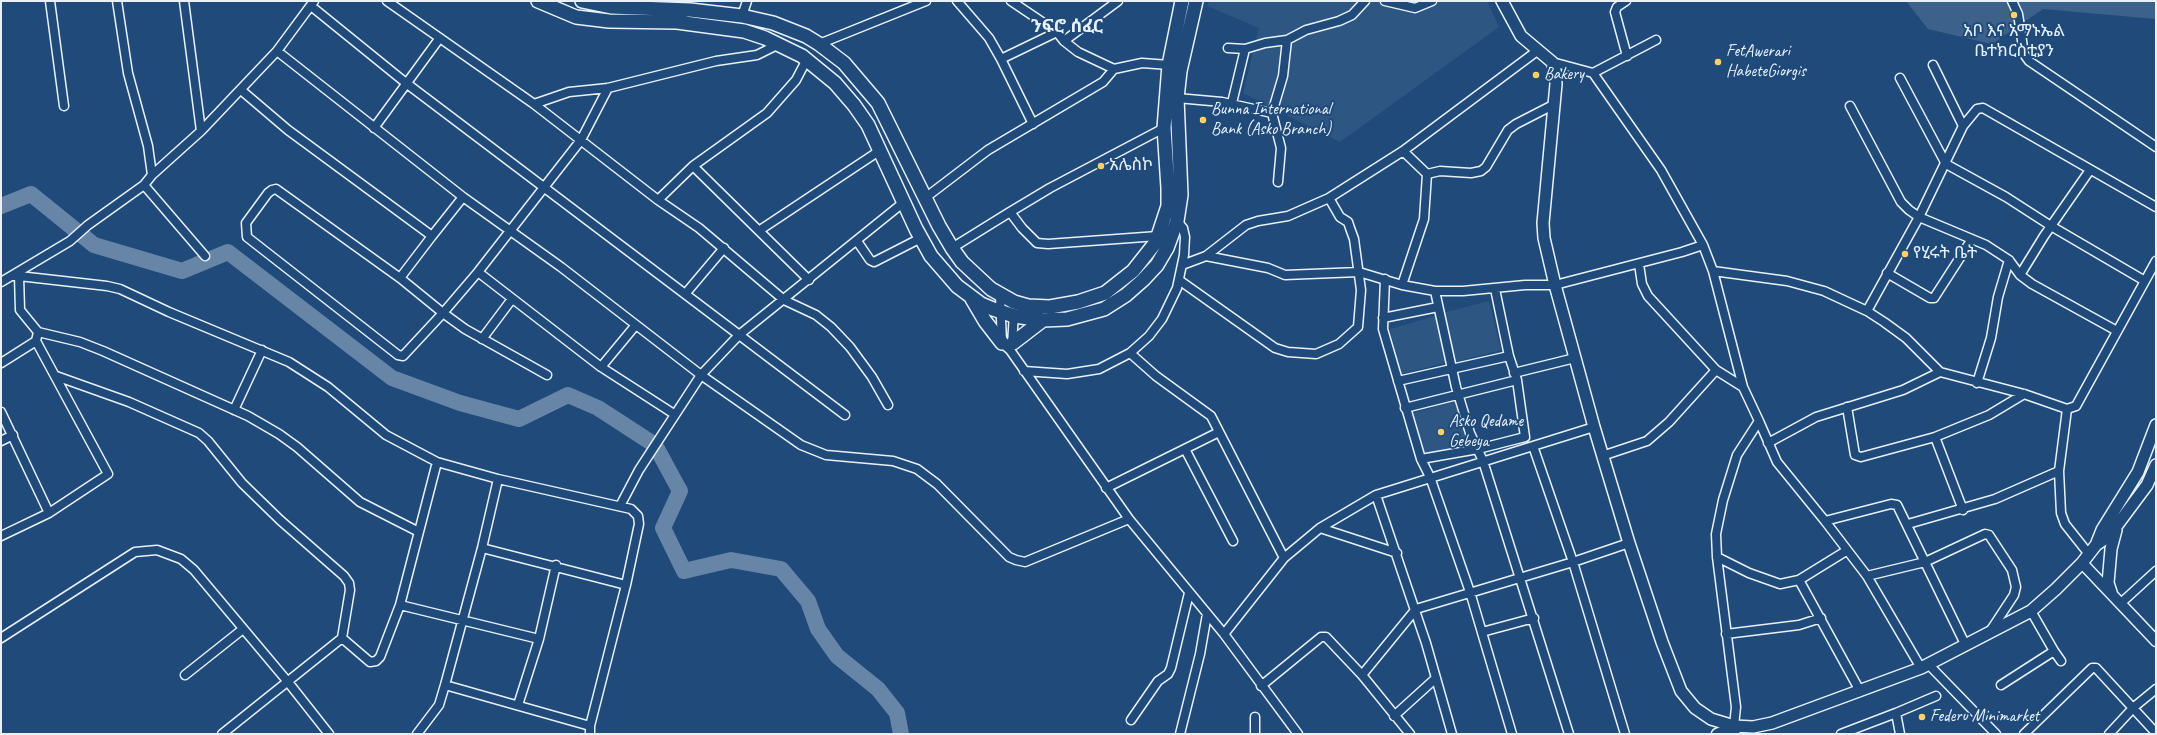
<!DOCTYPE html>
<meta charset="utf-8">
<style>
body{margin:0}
#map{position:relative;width:2157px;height:735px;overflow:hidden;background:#1f4a7a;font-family:Caveat,sans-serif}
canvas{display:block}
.frame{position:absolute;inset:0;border:2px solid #e8f1f8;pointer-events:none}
</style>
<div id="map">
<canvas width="2157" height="735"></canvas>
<div class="frame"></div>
</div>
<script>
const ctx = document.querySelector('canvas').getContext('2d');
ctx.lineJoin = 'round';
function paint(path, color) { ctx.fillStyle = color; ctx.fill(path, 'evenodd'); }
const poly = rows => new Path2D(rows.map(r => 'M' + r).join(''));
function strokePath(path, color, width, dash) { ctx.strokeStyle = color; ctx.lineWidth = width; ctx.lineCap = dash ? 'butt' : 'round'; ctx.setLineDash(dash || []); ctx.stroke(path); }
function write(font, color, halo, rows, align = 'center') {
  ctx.font = font + ' Caveat,"Noto Sans Ethiopic",sans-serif'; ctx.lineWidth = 4; ctx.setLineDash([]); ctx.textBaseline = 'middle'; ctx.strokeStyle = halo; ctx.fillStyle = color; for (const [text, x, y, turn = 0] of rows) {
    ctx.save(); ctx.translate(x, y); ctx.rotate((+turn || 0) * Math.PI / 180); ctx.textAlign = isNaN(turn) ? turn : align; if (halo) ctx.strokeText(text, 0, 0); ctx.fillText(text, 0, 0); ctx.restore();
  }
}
const built = poly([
 [1209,1,1487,1,1499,27,1340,142,1243,93,1259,28,1207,6],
 [1489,301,1501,350,1456,362,1442,313],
 [1435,316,1448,362,1401,374,1390,329],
 [1456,401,1472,451,1426,465,1410,414]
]);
const green = poly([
 [1906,1,2156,1,2156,19,2043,9,1992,44,1928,29]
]);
const river = poly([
 [1,206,31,194,94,245,182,271,228,252,392,378,460,403,519,419,568,395,598,408,655,445,680,491,663,528,684,571,731,560,781,569,808,601,818,629,837,656,878,689,897,713,901,734]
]);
const minor = poly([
 [50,1,64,106],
 [117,1,128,73,148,146,152,175],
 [387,1,534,104,658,200,699,228,784,300,816,315,831,327,850,347,872,377,888,405],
 [957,1,989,38,1001,59],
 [1011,1,1057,32],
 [1385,1,1415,8,1432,1],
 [1626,1,1617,7,1615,12,1627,56],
 [2012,1,2018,14,2024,54,2029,61,2156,147],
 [311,6,406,83,845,415],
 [742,16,747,1],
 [1064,41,1118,1],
 [819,44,926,1],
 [1228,48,1245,49,1265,43,1287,40,1306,30,1339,21,1352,15,1365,1],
 [277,51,463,197,561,267,701,375,801,445,826,455,893,461,917,469,937,484,1009,557,1016,560,1025,562,1129,519],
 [1552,62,1593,73,1656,40],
 [1933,65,1963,126],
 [1593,73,1661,170,1703,245],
 [1900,78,1946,164,2006,197,2051,226,2145,281],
 [241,90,288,130,432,236,400,278],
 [1177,98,1222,102,1272,113,1281,148,1278,182],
 [1232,103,1245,49],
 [534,104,569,92,608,88,716,61,757,55,779,44],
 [1850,106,1901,202,1909,210,1919,217,1986,245,2009,260,2020,275,2044,236,2090,170],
 [1272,113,1283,76,1287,40],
 [1033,124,1001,59,1057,32,1064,41,1078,52,1114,69],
 [374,128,439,39],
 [201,131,277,51,314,1],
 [693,166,809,280],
 [1427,174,1440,171,1471,173,1481,171,1486,167,1508,130,1516,124,1553,105],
 [144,185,205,256],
 [925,198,988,150,1103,82,1114,69,1142,63,1169,65],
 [658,200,693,166,767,113,796,80,807,59],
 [1177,221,1183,228,1185,237,1184,255,1177,288,1162,319,1149,336,1130,353,1156,376,1211,416,1284,558],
 [760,230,879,151],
 [432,236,463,197],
 [1158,236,1048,244,1037,243,1022,228,1010,212,1050,188,1164,128],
 [857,241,870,260,874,262,921,238],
 [952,248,1010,212],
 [1206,256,1246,225,1258,221,1288,216,1329,198,1403,151,1537,51],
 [1639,264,1642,284,1648,296,1716,370,1743,387],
 [1182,265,1206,256,1268,268,1285,275,1359,272,1402,285,1435,291,1463,291,1525,285,1555,285,1682,252,1703,245,1713,271],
 [478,272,601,367,674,414],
 [1887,273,1930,298,1934,298,1972,239],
 [2020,275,2032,284,2117,331],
 [19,276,107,286,120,289,169,312,289,362,328,387,386,435,437,462,498,479,631,509,638,516,639,524,626,585,590,726,590,734],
 [1385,279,1383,329,1421,459,1430,477,1470,592,1512,734],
 [1179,280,1275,348,1288,352,1316,354,1339,344,1358,327,1361,290,1354,239,1350,228,1348,222,1340,217,1329,198],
 [1,282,70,241,88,225,144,185,152,175,201,131,184,1],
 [1402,285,1424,219,1427,174,1403,151],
 [1435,291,1456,387,1470,433,1483,461,1569,734],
 [686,293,724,248],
 [1000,295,1002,343,1010,350,1129,519,1224,634,1298,734],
 [1867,311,1919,217,1963,126,1977,109,1983,108,2156,207],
 [1383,318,1438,307],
 [38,332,80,342,103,351,248,416,279,434,297,447,360,502,417,531],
 [482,339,512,299],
 [1012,345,1014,313],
 [1,363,36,341],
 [601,367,635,326],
 [1024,371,1067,374,1099,369,1130,353],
 [1514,373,1575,358],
 [547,375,465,329,443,313,400,278,276,189,272,190,268,193,246,223,247,237,398,355,403,356,443,313,478,272,581,140,608,88],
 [56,376,129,402,199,433,208,441,242,483,280,520,344,576,349,583,350,590,342,638,370,662,376,661,380,657,400,605,437,462],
 [1398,381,1509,356],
 [1977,383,1991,338,1998,297,2009,260],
 [1847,407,1855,455,1861,457,1935,437,1989,415,2024,394],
 [1405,408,1517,380],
 [2067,409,2059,471,2061,513,2065,524,2088,553],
 [234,410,262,350],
 [1,412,49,513],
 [1759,421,1777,462,1825,521,1867,576,1921,668],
 [1935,437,1963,510],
 [1,441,13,435],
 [1768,443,1816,417,1903,390,1940,372],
 [1533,446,1573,562,1625,734],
 [1185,449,1233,541],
 [1602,456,1647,441,1669,422,1716,370],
 [1421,459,1478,449,1525,437,1517,380,1509,356,1495,289],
 [1106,488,1219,432],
 [1376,495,1426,643,1452,734],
 [620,506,639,470,701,375,739,335,904,202],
 [1825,521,1891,504,1897,505,1966,646],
 [1908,524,1995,499,2059,471],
 [1320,528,1397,553],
 [1,536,49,513,108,474,36,341,38,332,20,310,19,276,14,276],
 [482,548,626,585],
 [1717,557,1749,573,1780,584,1799,580,1846,551],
 [1867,576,1925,562,1985,534,1989,535,2012,570,2016,587,2014,595,1989,633],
 [1799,580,1860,691],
 [2121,603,2156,571],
 [400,605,539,639],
 [1482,632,1534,618],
 [1224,634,1284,558,1320,528,1376,495,1594,427],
 [1726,634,1799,625,1821,618],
 [1,638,135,552,157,550,181,559,194,570,288,682,329,734],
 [2054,651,2061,661],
 [1929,665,1996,734],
 [185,675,243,629],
 [1362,675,1416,609,1573,562,1629,543],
 [445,685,590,726],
 [2001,685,2054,651,2031,611],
 [1261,686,1321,637,1326,637,1362,675,1410,734],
 [518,705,539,639,556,565],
 [1896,713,1900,734],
 [1394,716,1436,678],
 [1131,720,1158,681,1168,674,1171,668,1189,593],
 [1734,726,1736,707,1717,557,1716,534,1723,500,1737,455,1759,421,1743,387,1713,271,1787,281,1824,291,1867,311,1884,322,1906,338,1940,372,2024,394,2067,409,2076,406,2156,261],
 [222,734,342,638],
 [417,734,439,705,445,685,482,548,498,479],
 [1180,734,1200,654,1207,614],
 [1255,734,1255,717],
 [1841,734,1896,713,1936,696],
 [2024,734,2092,668,2096,668,2156,733],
 [2109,734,2134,707,2156,689]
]);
const tertiary = poly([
 [2082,563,2156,641],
 [1717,734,1734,726]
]);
const secondary = poly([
 [1502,1,1521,36,1552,62,1555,70,1556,84,1543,223,1544,238,1555,285,1594,427,1629,543,1662,642,1681,691,1695,708,1711,719,1734,726,1734,734],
 [2096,545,2102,530,2138,472,2156,425],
 [2111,592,2108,583,2111,549,2116,530],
 [1734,726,1753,727,1772,723,1921,668,2031,611,2056,589,2082,563,2096,545,2109,536,2147,485,2156,465]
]);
const primary = poly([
 [538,1,576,17,609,21,677,22,744,31,765,38,802,56,835,83,854,105,868,125,916,229,931,256,957,286,981,304,993,309,1014,316,1043,320,1067,319,1104,309,1126,295,1143,280,1157,265,1167,248,1177,221,1181,195,1177,98,1180,71,1196,1],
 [582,1,611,7,690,10,742,16,773,23,806,36,819,44,844,63,878,103,939,226,952,248,962,262,991,289,1014,302,1028,306,1050,307,1078,302,1105,293,1133,271,1156,242,1168,206,1168,188,1164,128,1169,65,1182,1],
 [972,299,985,321,1002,343],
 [1013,343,1043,320]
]);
const markers = [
 [2014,15,4,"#ffd166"],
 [1718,62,4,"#ffd166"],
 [1536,75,4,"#ffd166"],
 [1203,120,4,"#ffd166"],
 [1101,166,4,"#ffd166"],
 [1905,254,4,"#ffd166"],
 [1441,432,4,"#ffd166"],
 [1922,717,4,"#ffd166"]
];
const poiNames = [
 ["አቦ እና አማኑኤል",2014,32,"center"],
 ["ቤተክርስቲያን",2014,52,"center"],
 ["FetAwerari",1726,52],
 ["HabeteGiorgis",1726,72],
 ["Bakery",1544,75],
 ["Bunna International",1211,110],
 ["Bank (Asko Branch)",1211,130],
 ["አሌስኮ",1109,166],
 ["የሂሩት ቤት",1913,254],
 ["Asko Qedame",1449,422],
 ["Gebeya",1449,442],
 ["Federu Minimarket",1930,717]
];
const neighbourhoodNames = [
 ["ንፍሮ ሰፈር",1067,27]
];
paint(built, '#2e5683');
paint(green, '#3c628c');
strokePath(river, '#6685a7', 16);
strokePath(minor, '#e8f1f8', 11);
strokePath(tertiary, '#e8f1f8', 13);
strokePath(secondary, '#e8f1f8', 14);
strokePath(primary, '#e8f1f8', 16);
strokePath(minor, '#1f4a7a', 8);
strokePath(tertiary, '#1f4a7a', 10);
strokePath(secondary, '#1f4a7a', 11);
strokePath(primary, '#1f4a7a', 13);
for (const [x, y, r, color] of markers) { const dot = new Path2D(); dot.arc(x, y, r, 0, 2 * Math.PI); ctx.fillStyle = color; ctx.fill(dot); strokePath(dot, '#1f4a7a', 1.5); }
write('17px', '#e8f1f8', '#1f4a7a', poiNames, 'left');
write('bold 18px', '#e8f1f8', '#1f4a7a', neighbourhoodNames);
</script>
